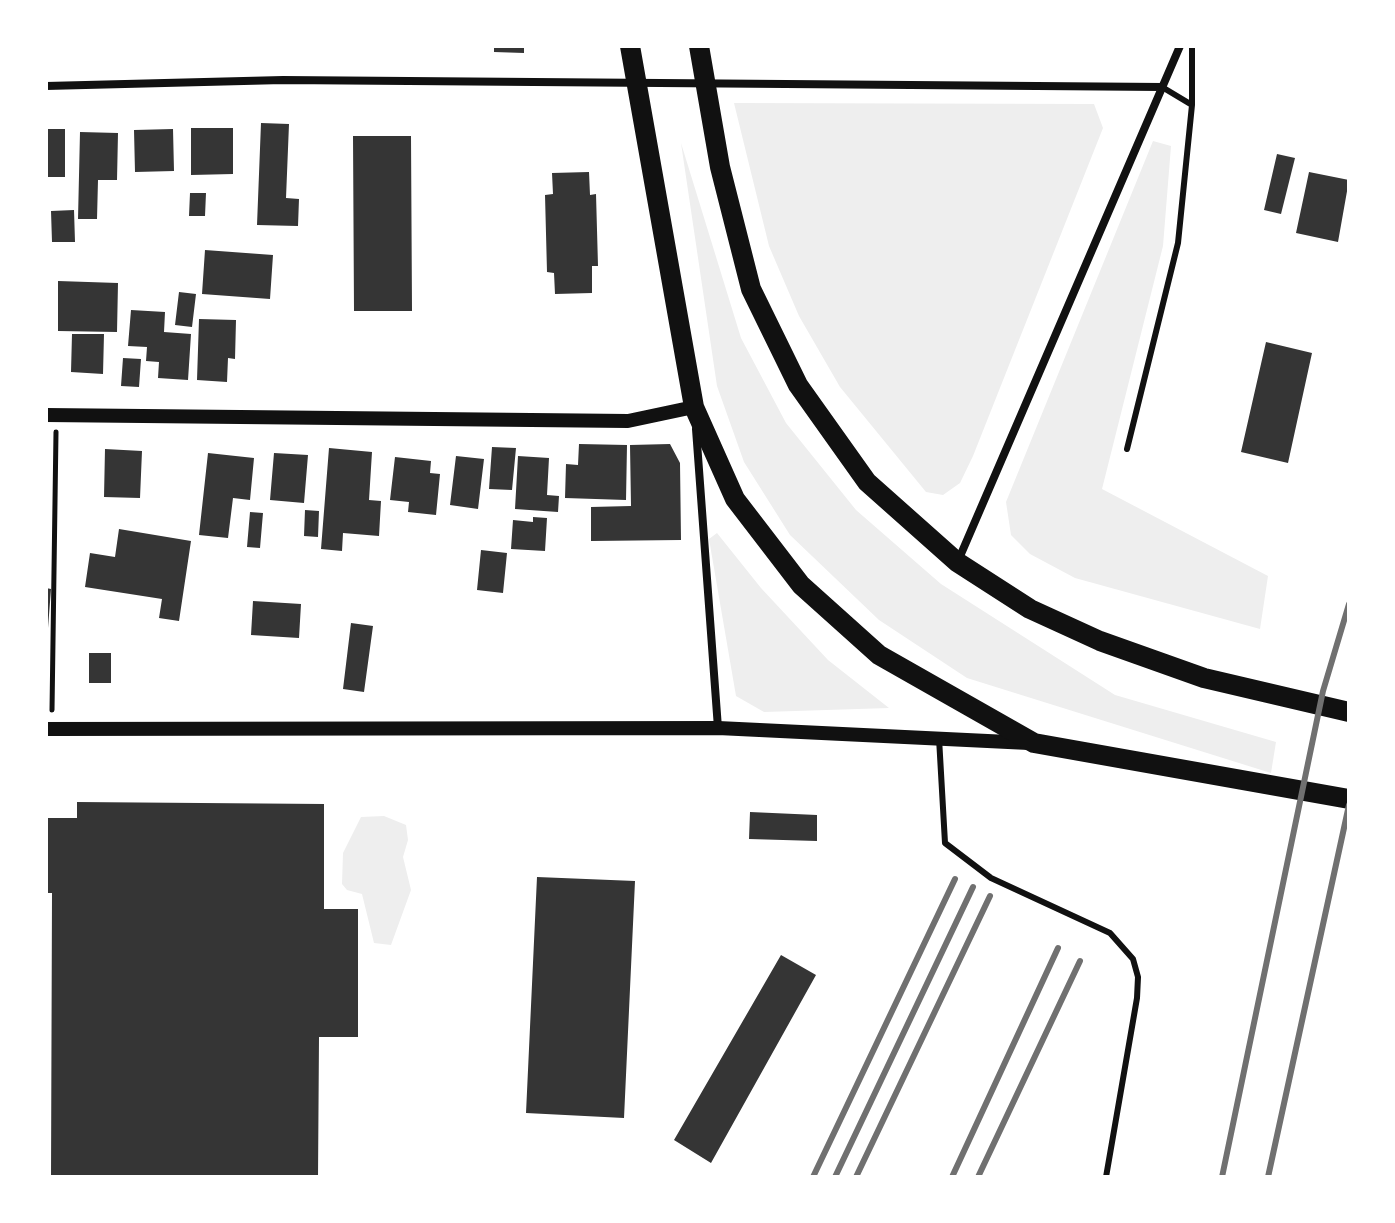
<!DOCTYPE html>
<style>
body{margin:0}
#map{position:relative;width:1395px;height:1223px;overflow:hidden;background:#fff;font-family:Overpass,sans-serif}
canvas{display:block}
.frame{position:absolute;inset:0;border:48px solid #fff;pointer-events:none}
</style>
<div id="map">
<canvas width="1395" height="1223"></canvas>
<div class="frame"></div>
</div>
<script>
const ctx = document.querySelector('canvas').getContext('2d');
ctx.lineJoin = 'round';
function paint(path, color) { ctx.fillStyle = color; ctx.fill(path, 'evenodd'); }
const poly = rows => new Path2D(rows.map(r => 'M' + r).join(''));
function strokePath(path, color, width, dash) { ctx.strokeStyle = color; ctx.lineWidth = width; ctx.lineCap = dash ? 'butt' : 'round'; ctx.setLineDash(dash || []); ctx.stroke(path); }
const green = poly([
 [734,103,1094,104,1103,128,973,456,960,483,943,495,926,492,840,387,799,316,769,246],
 [1153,141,1171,146,1163,246,1102,489,1268,576,1260,629,1075,578,1030,554,1011,535,1006,502],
 [681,143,741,338,786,423,856,510,941,584,1115,695,1276,742,1271,773,967,678,879,620,790,535,744,462,717,386],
 [717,533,761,588,828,660,889,708,764,712,736,696,709,539],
 [384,816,406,825,408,840,403,857,411,890,391,945,374,943,362,894,347,890,342,884,343,853,361,817]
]);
const building = poly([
 [494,46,524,46,524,53,494,52],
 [261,123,289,124,286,198,299,199,298,226,257,225],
 [191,128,233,128,233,174,191,175],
 [46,129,65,129,65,177,46,177],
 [173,129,174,171,135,172,134,130],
 [80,132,118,133,117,180,98,180,97,219,78,219],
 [353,136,411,136,412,311,354,311],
 [1277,154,1295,158,1281,214,1264,210],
 [589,172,590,195,596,194,598,266,592,266,592,293,555,294,554,273,547,272,545,195,553,194,552,173],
 [1309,172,1349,180,1338,242,1296,233],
 [190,193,206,193,205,216,189,216],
 [74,210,75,242,52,242,51,211],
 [205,250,273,255,270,299,202,294],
 [58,281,118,283,117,332,58,331],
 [179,292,196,294,192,327,175,325],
 [131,310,165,312,164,332,191,334,188,380,158,378,159,362,146,361,147,347,128,346],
 [199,319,236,320,235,359,228,358,227,382,197,380],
 [72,334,104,334,103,374,71,372],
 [1266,342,1312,353,1288,463,1241,452],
 [123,358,141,359,139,387,121,386],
 [579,444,627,445,626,500,565,498,566,464,578,465],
 [670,444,680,463,681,540,591,541,591,507,631,506,630,445],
 [492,447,516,448,512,490,489,489],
 [329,448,372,452,369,500,381,501,379,536,343,533,342,551,321,549],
 [105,449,142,451,140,498,104,497],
 [208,453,254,458,250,500,233,498,228,538,199,535],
 [274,453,308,455,304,503,270,500],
 [456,456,484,459,478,509,450,505],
 [518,456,549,458,547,495,559,496,558,512,515,509],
 [395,457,431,461,430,473,440,474,436,515,408,512,409,502,390,500],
 [305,510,319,511,318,537,304,536],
 [250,512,263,513,260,548,247,547],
 [533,517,547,518,545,551,511,549,513,520,533,522],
 [119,529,191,541,179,621,159,618,162,599,85,587,90,553,115,557],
 [481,550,507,553,503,593,477,590],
 [46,588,51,589,48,628,46,628],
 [253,601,301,604,299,638,251,635],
 [351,623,373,626,364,692,343,689],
 [89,653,111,653,111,683,89,683],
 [77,802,324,804,324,909,358,909,358,1037,319,1037,318,1177,51,1177,52,893,46,893,46,818,77,818],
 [750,812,817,815,817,841,749,839],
 [537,877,635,881,624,1118,526,1113],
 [781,955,816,975,711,1163,674,1140]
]);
const path = poly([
 [52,710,56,432]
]);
const service = poly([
 [1192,105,1192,46],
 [1127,449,1178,243,1192,105,1162,87],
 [939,738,945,843,991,878,1110,933,1133,959,1138,977,1137,998,1106,1177]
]);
const minor = poly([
 [46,86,283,80,1162,87],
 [696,429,718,728],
 [958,561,1180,46]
]);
const tertiary = poly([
 [46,415,628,421,694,407],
 [46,729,718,728,1029,743]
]);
const primary = poly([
 [630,46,694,407,735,499,801,585,879,655,1034,743,1349,799],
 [699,46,720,167,751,289,798,385,867,482,957,562,1030,609,1100,641,1204,678,1349,712]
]);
const rail = poly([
 [813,1177,955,879],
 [835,1177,973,887],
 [856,1177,990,896],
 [952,1177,1058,948],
 [978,1177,1080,961],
 [1222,1177,1323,691,1349,604],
 [1268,1177,1349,805]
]);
paint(green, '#eee');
paint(building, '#353535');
strokePath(path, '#111', 5);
strokePath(service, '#111', 6);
strokePath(minor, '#111', 8);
strokePath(tertiary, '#111', 14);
strokePath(primary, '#111', 20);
strokePath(rail, '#707070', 6);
</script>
